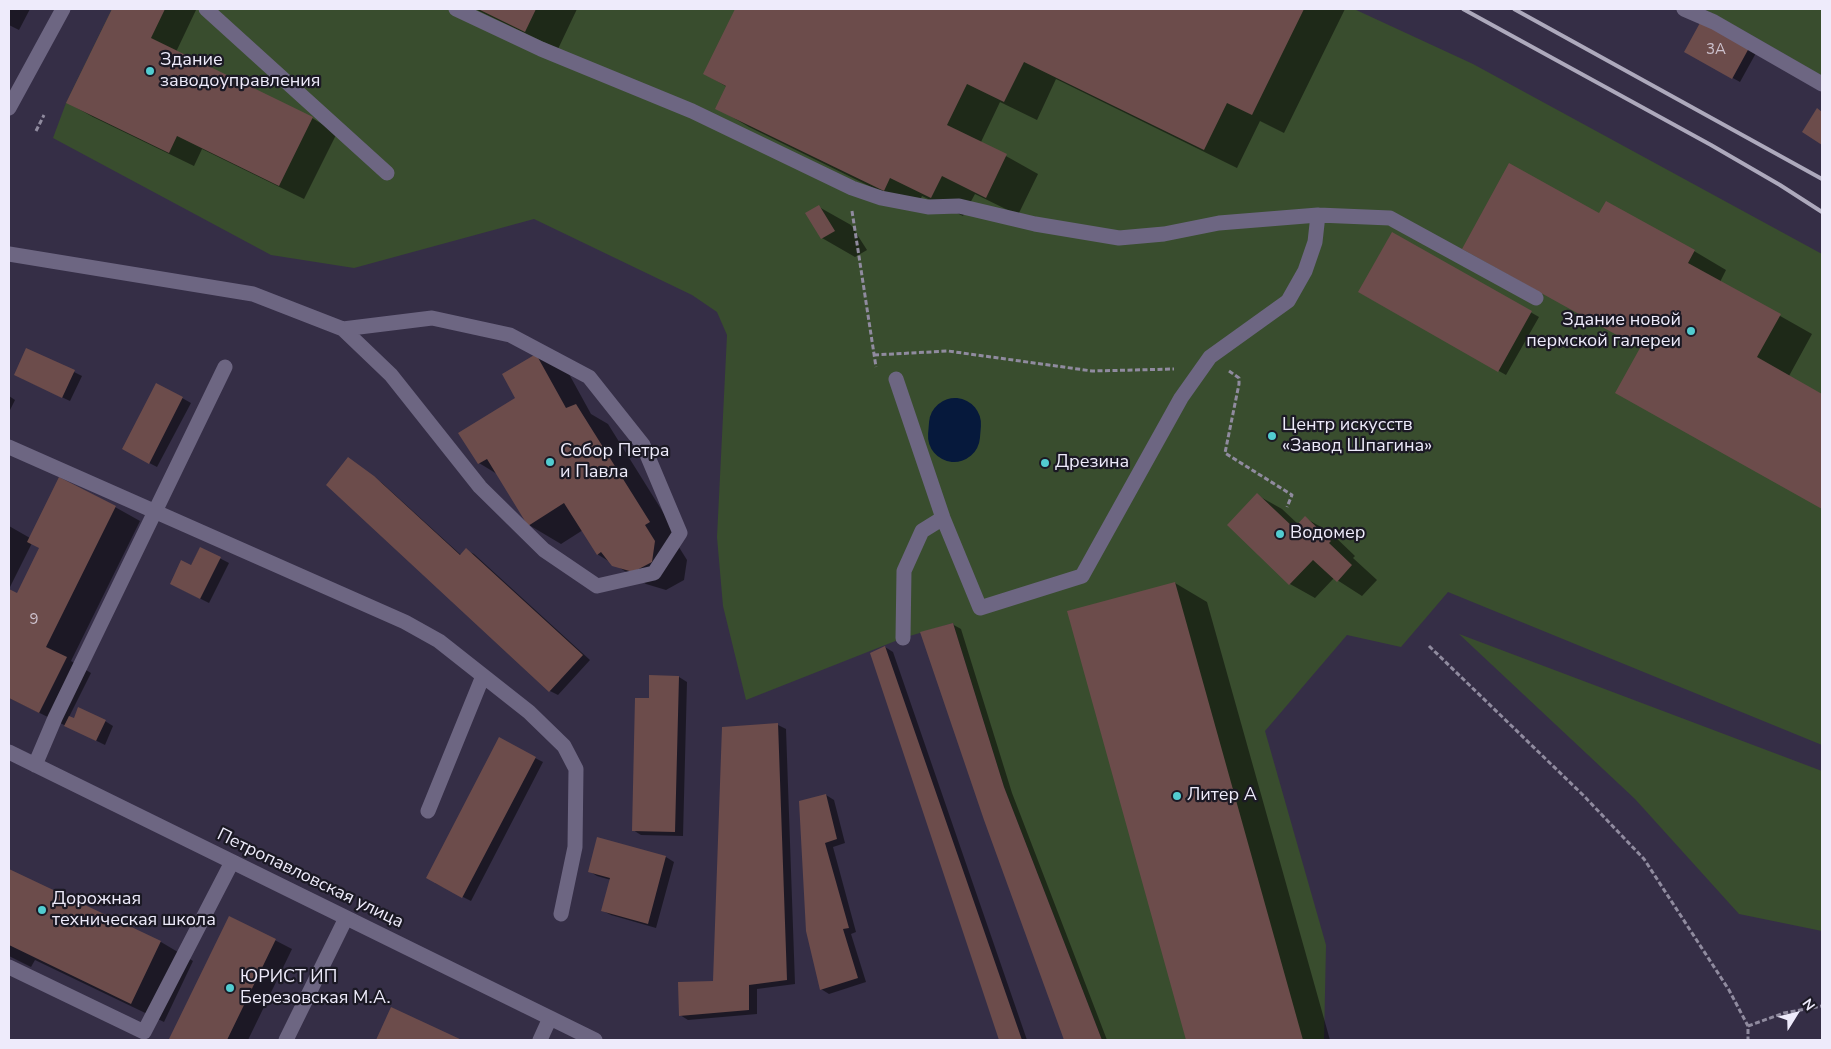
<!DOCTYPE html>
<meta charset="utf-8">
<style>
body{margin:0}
#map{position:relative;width:1831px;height:1049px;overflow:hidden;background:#352e46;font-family:"Nunito Sans",sans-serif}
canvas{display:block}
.frame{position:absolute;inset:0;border:10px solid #eeebfb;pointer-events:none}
.north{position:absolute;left:1771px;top:989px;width:50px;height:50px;-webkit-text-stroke:4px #1b1924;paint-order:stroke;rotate:54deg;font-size:14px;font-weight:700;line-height:20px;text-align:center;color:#eeebfb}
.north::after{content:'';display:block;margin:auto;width:18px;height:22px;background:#eeebfb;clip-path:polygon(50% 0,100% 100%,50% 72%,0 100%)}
</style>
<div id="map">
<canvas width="1831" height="1049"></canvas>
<div class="frame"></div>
<div class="north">N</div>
</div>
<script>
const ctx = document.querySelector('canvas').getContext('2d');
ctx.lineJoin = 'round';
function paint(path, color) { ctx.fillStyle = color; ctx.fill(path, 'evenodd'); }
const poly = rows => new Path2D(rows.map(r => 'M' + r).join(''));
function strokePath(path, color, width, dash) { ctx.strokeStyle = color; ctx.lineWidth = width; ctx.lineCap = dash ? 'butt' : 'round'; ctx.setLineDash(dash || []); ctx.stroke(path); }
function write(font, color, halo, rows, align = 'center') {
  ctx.font = font + ' "Nunito Sans",sans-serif'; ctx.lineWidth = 4.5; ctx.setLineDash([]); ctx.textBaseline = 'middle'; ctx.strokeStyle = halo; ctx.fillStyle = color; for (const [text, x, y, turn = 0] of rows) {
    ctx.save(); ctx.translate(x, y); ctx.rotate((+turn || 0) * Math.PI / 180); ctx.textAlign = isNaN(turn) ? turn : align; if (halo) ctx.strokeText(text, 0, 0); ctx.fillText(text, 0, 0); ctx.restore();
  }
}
const green = poly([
 [112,9,1354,9,1473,64,1822,254,1822,745,1448,592,1401,647,1347,635,1265,731,1326,945,1324,1040,1102,1040,1004,787,953,623,903,638,746,700,723,606,717,537,727,335,717,312,692,295,534,219,354,268,271,255,53,138,66,103],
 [1704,9,1822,9,1822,76,1746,32],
 [1459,634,1822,771,1822,931,1739,914,1635,799]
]);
const shadow = poly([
 [9,9,30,9,19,30,9,25],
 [113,9,193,9,196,10,176,52,312,118,337,133,304,199,202,149,194,166,93,117,68,103],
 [475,9,577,9,558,49],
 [734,9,1345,9,1284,133,1260,121,1237,168,1056,79,1037,120,1000,102,981,142,1038,174,1018,215,975,194,963,216,922,196,916,209,749,127,717,108,727,87,705,74,736,10],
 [1702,23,1756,53,1740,82,1686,52],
 [819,207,851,225,867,250,855,257,822,238,807,214],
 [1599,215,1694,251,1726,270,1720,282,1812,334,1789,376,1822,395,1822,508,1649,411,1642,348],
 [1392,233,1539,317,1506,375,1359,292],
 [536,355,569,374,591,414,608,424,681,541,677,544,687,560,684,580,666,590,646,584,597,554,583,530,561,544,529,525,497,474,479,463,517,399],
 [74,372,82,376,70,401,23,379],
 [157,384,191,403,157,467,132,454],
 [9,396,15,400,9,412],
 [356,464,382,483,461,555,466,550,474,554,590,660,558,695,550,691],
 [1257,495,1282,509,1299,525,1305,518,1330,532,1355,556,1353,558,1377,580,1362,596,1334,578,1315,598,1290,584],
 [115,507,140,521,71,661,91,673,69,717,74,720,105,721,113,726,105,745,9,698,9,590,18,594,41,548,32,543,9,589,9,526,30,538],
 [200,548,229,563,209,603,179,588],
 [1175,583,1207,602,1330,1040,1188,1040,1069,612],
 [952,624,961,629,1012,793,1107,1040,1066,1040,985,820],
 [885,647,893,652,1027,1040,1000,1040,872,653],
 [679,677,687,682,683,836,641,835,633,830,650,699],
 [778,725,786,729,795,984,757,989,757,1014,688,1020,680,1015,714,982],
 [535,758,543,762,471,901,435,883],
 [826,795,834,800,845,843,833,847,856,932,851,934,866,982,829,994,821,989],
 [666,857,674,862,656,928,611,915,603,911,611,880,597,876,589,871],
 [9,870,161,942,193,961,164,1022,35,960,31,967,9,956],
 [230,917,292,949,248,1040,173,1040,171,1039],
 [392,1009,459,1040,377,1040]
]);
const river = poly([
 [954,436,955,424]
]);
const building = poly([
 [112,9,165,9,151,38,313,117,279,186,177,136,169,153,66,103],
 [478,9,536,9,525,32],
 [735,9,1304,9,1252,115,1227,103,1204,150,1024,62,1004,102,967,84,947,125,1007,154,986,198,942,176,931,198,890,178,884,191,715,109,726,86,703,74],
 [1701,21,1749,48,1732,79,1684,52],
 [1817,108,1822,112,1822,145,1802,132],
 [1509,163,1599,213,1606,201,1695,250,1688,263,1781,314,1757,357,1822,394,1822,509,1615,393,1640,348,1462,249],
 [819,205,835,231,821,239,805,213],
 [1392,232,1532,311,1498,372,1358,292],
 [26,348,75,370,62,398,14,375],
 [536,354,566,408,576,404,650,522,645,525,655,541,652,562,633,572,612,566,601,552,597,555,564,503,528,526,487,459,478,464,458,433,515,398,502,374],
 [156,383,183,397,149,464,122,449],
 [348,457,374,476,460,555,466,548,583,655,549,692,326,485],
 [59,477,116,506,46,647,67,657,39,713,9,698,9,589,17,593,39,548,27,542],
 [1257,493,1294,528,1305,516,1331,541,1329,543,1352,565,1337,582,1313,560,1289,585,1227,525],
 [200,547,221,557,200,599,170,584,181,560,191,565],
 [1175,582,1303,1040,1186,1040,1067,611],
 [953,623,1004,787,1102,1040,1064,1040,984,820,920,632],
 [885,646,1022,1040,999,1040,870,653],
 [649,675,679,676,675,832,632,831,635,698,649,698],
 [78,707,106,720,96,741,64,726,69,716,74,718],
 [778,723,787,980,749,985,749,1010,679,1016,678,982,713,981,722,727],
 [499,737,536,757,462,898,426,878],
 [826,794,837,839,825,843,849,928,843,929,858,978,820,990,806,931,799,801],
 [597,837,666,856,648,924,601,911,610,878,588,872],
 [9,869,161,941,131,1004,9,945],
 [229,916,276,939,227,1040,169,1039],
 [391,1007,462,1040,376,1040]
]);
const path = poly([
 [36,131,44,115],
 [852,211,876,367],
 [874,355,948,351,1092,371,1174,369],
 [1229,371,1239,378,1239,384,1225,453,1292,495,1287,507],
 [1429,646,1583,795,1644,859,1729,990,1748,1026,1748,1040],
 [1748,1026,1784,1013,1822,1006]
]);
const minor = poly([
 [206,9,387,173],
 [456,9,541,49,692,111,852,188,881,198,928,207,959,206,1035,224,1119,238,1164,234,1219,223,1318,215,1390,218,1536,298],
 [1684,9,1714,22,1822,84],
 [9,108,63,9],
 [9,254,253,294,343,329],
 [432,318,510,335,589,377,643,445,680,533,654,573,597,586,544,550,480,487,391,375,343,329,432,318],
 [896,379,943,518,980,608,1082,576,1181,398,1210,357,1288,301,1305,271,1315,242,1318,215],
 [9,447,405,622,439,641,529,712,564,746,576,769,575,847,561,914],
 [903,638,904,571,922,531,943,518],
 [9,752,595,1040],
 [35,765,55,718,225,367],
 [428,811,483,676],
 [9,967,144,1032,232,862],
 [286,1040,346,918],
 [540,1040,550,1018]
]);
const rail = poly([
 [1463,9,1711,145,1780,185,1822,212],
 [1514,9,1822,179]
]);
const markers = [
 [150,71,5,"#52ccd0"],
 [1691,331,5,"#52ccd0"],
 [1272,436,5,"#52ccd0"],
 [550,462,5,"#52ccd0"],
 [1045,463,5,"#52ccd0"],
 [1280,534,5,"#52ccd0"],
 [1177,796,5,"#52ccd0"],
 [42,910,5,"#52ccd0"],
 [230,988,5,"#52ccd0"]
];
const numberNames = [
 ["3А",1716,50],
 ["9",34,620]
];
const poiNames = [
 ["Здание",160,61],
 ["заводоуправления",160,82],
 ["Здание новой",1681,321,"right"],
 ["пермской галереи",1681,342,"right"],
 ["Центр искусств",1282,426],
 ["«Завод Шпагина»",1282,447],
 ["Собор Петра",560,452],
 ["и Павла",560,473],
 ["Дрезина",1055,463],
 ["Водомер",1290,534],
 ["Литер А",1187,796],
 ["Дорожная",52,900],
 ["техническая школа",52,921],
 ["ЮРИСТ ИП",240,978],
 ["Березовская М.А.",240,999]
];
const streetNames = [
 ["Петропавловская улица",310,879,26]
];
paint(green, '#394d2e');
paint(shadow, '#0007');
strokePath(river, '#06193c', 52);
paint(building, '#6c4c4b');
strokePath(path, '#908b9f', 3, [5, 2.5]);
strokePath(minor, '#6d6682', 15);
strokePath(rail, '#ada9bc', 4);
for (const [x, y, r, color] of markers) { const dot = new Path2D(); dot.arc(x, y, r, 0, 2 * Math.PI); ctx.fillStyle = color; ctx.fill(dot); strokePath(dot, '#1b1924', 2); }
write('15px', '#cec3cf', null, numberNames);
write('18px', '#eeebfb', '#1b1924', poiNames, 'left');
write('18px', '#eeebfb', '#1b1924', streetNames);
</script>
